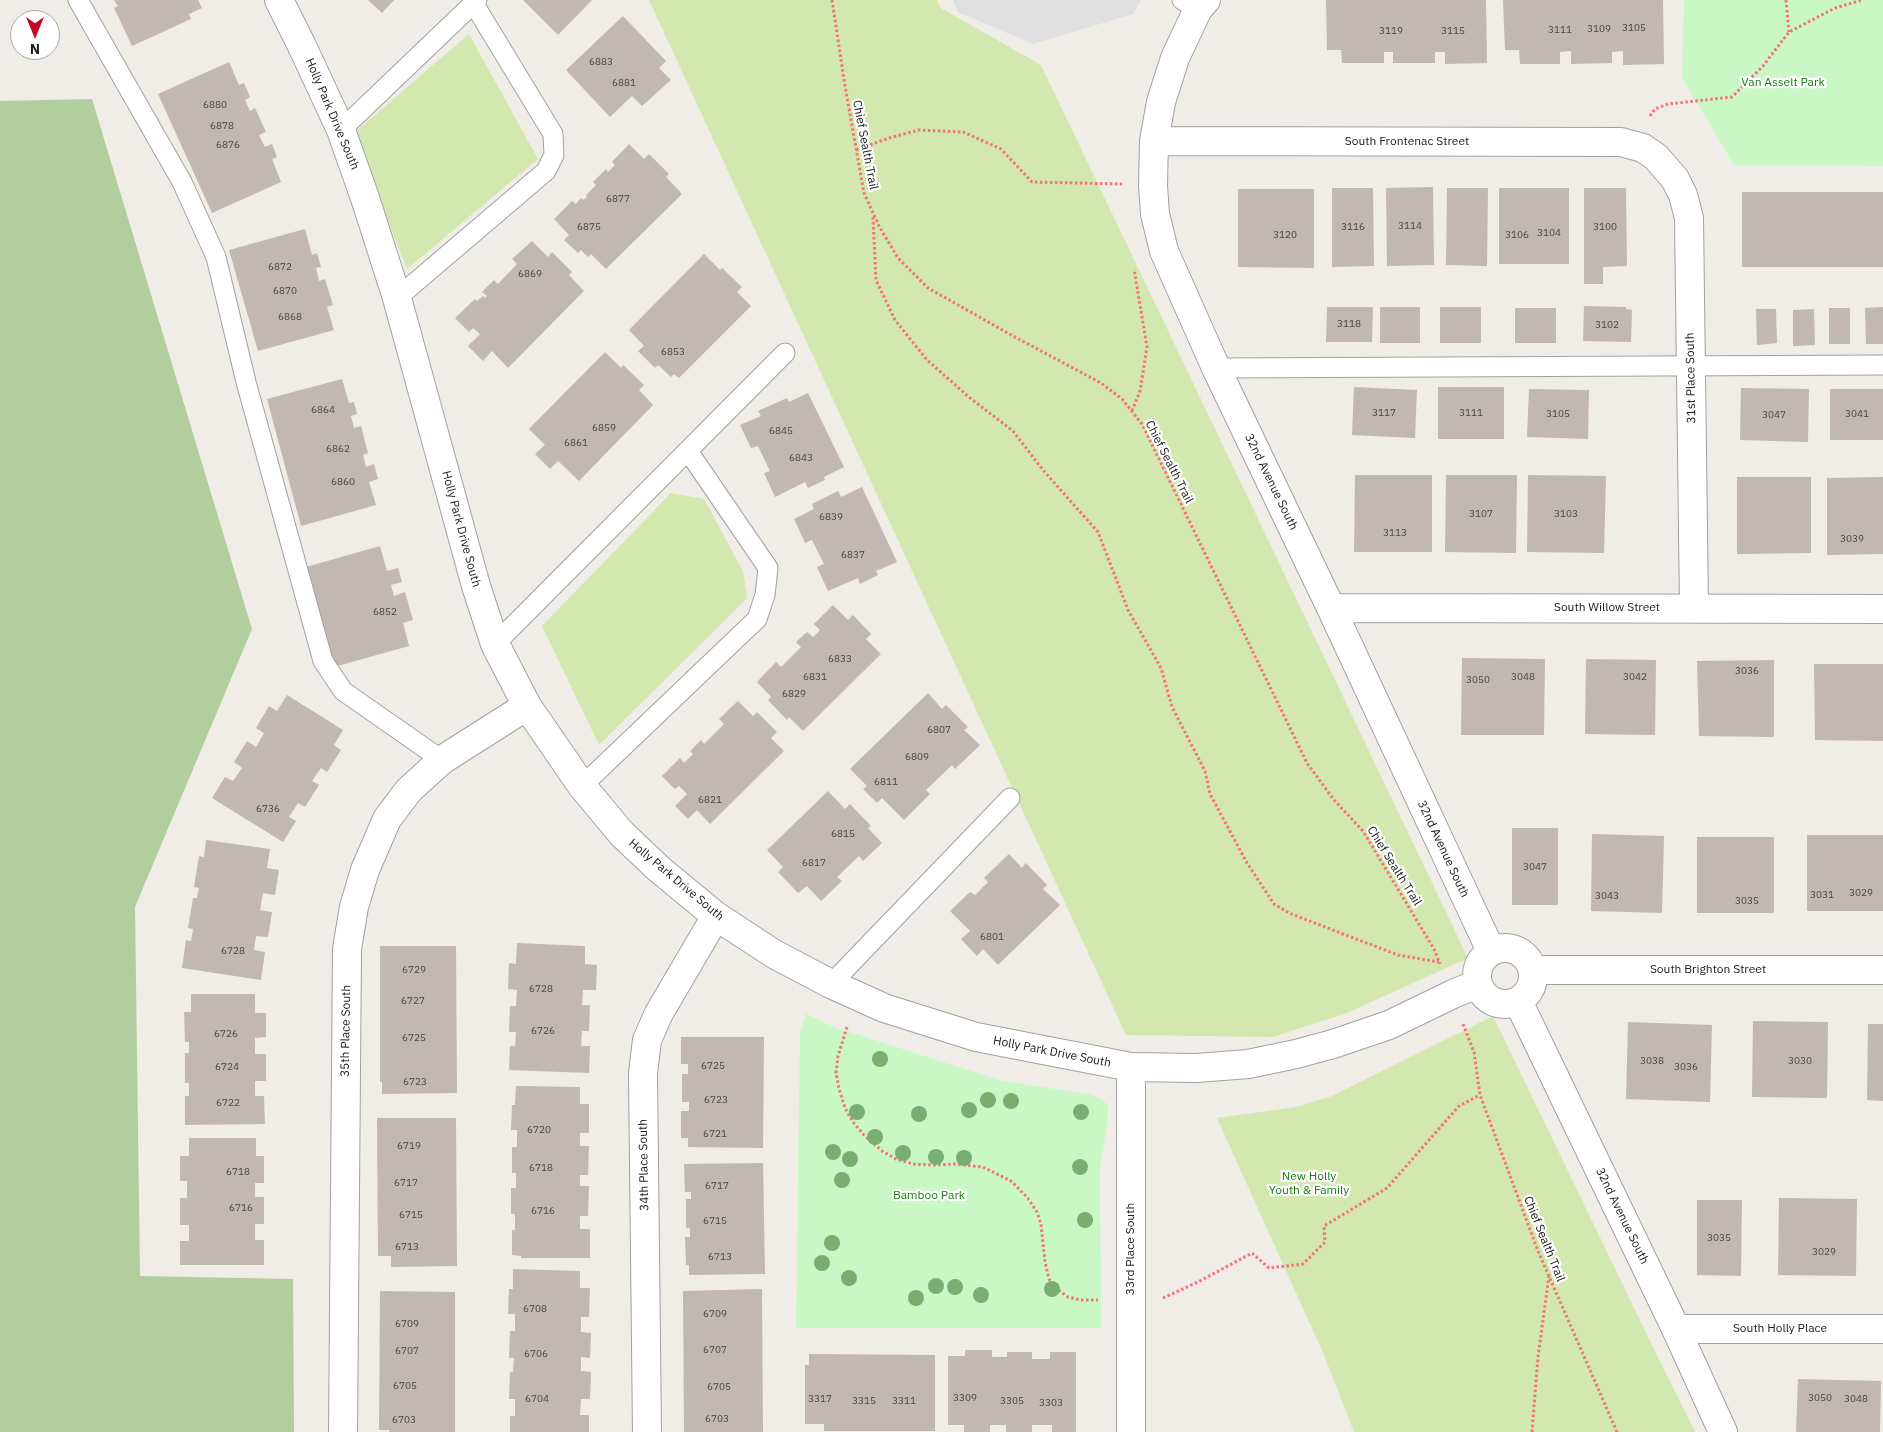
<!DOCTYPE html>
<style>
body{margin:0}
#map{position:relative;width:1883px;height:1432px;overflow:hidden;background:#f0ece7;font-family:"IBM Plex Sans",sans-serif}
canvas{display:block}
.north{position:absolute;left:10px;top:10px;width:50px;height:50px;box-sizing:border-box;background:#fff;border:1px solid #a6a6a6;border-radius:50%;rotate:180deg;font-size:14px;font-weight:700;line-height:20px;text-align:center;color:#202020}
.north::after{content:'';display:block;margin:auto;width:18px;height:22px;background:#c90621;clip-path:polygon(50% 0,100% 100%,50% 72%,0 100%)}
</style>
<div id="map">
<canvas width="1883" height="1432"></canvas>
<div class="north">N</div>
</div>
<script>
const ctx = document.querySelector('canvas').getContext('2d');
ctx.lineJoin = 'round';
function paint(path, color) { ctx.fillStyle = color; ctx.fill(path, 'evenodd'); }
const poly = rows => new Path2D(rows.map(r => 'M' + r).join(''));
function strokePath(path, color, width, dash) { ctx.strokeStyle = color; ctx.lineWidth = width; ctx.lineCap = dash ? 'butt' : 'round'; ctx.setLineDash(dash || []); ctx.stroke(path); }
function write(font, color, halo, rows, align = 'center') {
  ctx.font = font + ' "IBM Plex Sans",sans-serif'; ctx.lineWidth = 4.5; ctx.setLineDash([]); ctx.textBaseline = 'middle'; ctx.strokeStyle = halo; ctx.fillStyle = color; for (const [text, x, y, turn = 0] of rows) {
    ctx.save(); ctx.translate(x, y); ctx.rotate((+turn || 0) * Math.PI / 180); ctx.textAlign = isNaN(turn) ? turn : align; if (halo) ctx.strokeText(text, 0, 0); ctx.fillText(text, 0, 0); ctx.restore();
  }
}
const grass = poly([
 [649,0,937,0,941,8,1041,65,1468,958,1347,1013,1273,1037,1126,1035],
 [469,34,538,159,407,269,354,133],
 [671,493,704,499,743,571,747,598,599,745,542,626],
 [1493,1016,1665,1372,1695,1432,1354,1432,1324,1355,1217,1118,1296,1107,1332,1096]
]);
const forest = poly([
 [92,99,252,629,135,907,140,1276,293,1279,294,1432,0,1432,0,101]
]);
const park = poly([
 [1684,0,1883,0,1883,166,1734,165,1682,78],
 [806,1014,834,1027,999,1080,1091,1095,1101,1099,1108,1105,1107,1126,1100,1167,1101,1328,796,1328,800,1032]
]);
const parking = poly([
 [953,0,1141,0,1133,14,1033,44,958,12]
]);
const building = poly([
 [114,0,198,0,202,8,189,14,191,19,132,46,114,8,118,6],
 [368,0,394,0,382,13],
 [523,0,592,0,558,35],
 [1326,0,1486,0,1487,63,1445,64,1445,52,1435,52,1435,63,1393,63,1393,52,1384,52,1384,63,1342,63,1341,50,1327,50],
 [1503,0,1663,0,1664,64,1623,65,1623,51,1612,52,1612,63,1571,64,1571,51,1560,52,1560,64,1520,64,1519,50,1505,50],
 [623,16,666,61,659,68,671,80,642,106,632,96,610,117,566,70],
 [229,62,239,85,244,83,250,97,245,100,250,111,255,108,266,132,259,135,265,147,272,144,277,157,272,159,281,182,212,213,158,94],
 [629,144,644,159,649,154,669,174,666,177,682,194,606,269,591,254,588,257,581,250,578,253,564,240,569,235,554,219,572,201,576,204,581,198,583,200,587,197,586,195,596,185,593,182,606,169,608,172,615,165,612,162],
 [1433,187,1434,265,1387,266,1386,188],
 [1332,188,1373,188,1374,266,1332,267],
 [1447,188,1488,188,1487,266,1446,265],
 [1499,188,1569,188,1569,264,1499,264],
 [1584,188,1626,188,1627,266,1603,267,1603,284,1584,284],
 [1238,189,1314,189,1314,268,1238,267],
 [1742,192,1883,192,1883,267,1742,267],
 [305,229,312,255,317,253,321,267,316,268,319,281,325,279,333,305,327,307,334,330,258,351,229,250],
 [532,241,548,257,552,252,572,272,569,275,584,291,508,368,492,351,483,361,468,346,480,334,473,328,469,332,455,318,475,299,477,301,483,296,485,298,487,296,482,292,494,280,498,284,517,264,512,259],
 [704,254,720,270,722,268,742,287,737,292,751,306,679,378,674,374,671,377,658,365,655,368,638,351,644,346,629,330],
 [1584,306,1626,307,1626,309,1632,310,1631,342,1583,341],
 [1327,307,1373,307,1372,342,1326,342],
 [1380,307,1420,307,1420,343,1380,343],
 [1440,307,1481,307,1481,343,1440,343],
 [1883,307,1883,344,1866,344,1865,308],
 [1515,308,1556,308,1556,343,1515,343],
 [1829,308,1850,308,1850,344,1829,344],
 [1756,309,1776,309,1777,343,1757,345],
 [1814,309,1815,345,1793,346,1793,310],
 [605,352,621,368,623,365,644,385,639,390,653,405,579,481,558,461,550,469,535,454,545,445,529,429],
 [342,379,349,403,354,402,357,414,351,416,354,428,361,426,368,453,363,455,366,467,374,464,378,479,369,482,376,505,301,526,267,399],
 [1354,387,1417,390,1415,438,1352,435],
 [1438,387,1504,387,1504,439,1438,439],
 [1741,388,1809,389,1808,442,1740,440],
 [1529,389,1589,390,1588,439,1527,437],
 [1830,389,1883,389,1883,440,1830,440],
 [808,393,844,467,824,477,825,480,808,488,805,482,775,497,764,473,770,471,758,446,751,448,740,425,761,416,758,411,787,398,789,402],
 [1355,475,1432,475,1432,552,1354,552],
 [1446,475,1517,475,1516,553,1445,552],
 [1528,475,1606,476,1604,553,1527,552],
 [1737,477,1811,477,1811,553,1737,554],
 [1883,477,1883,554,1827,555,1827,478],
 [862,487,897,562,876,571,878,575,860,584,858,578,828,591,817,567,824,564,812,540,805,543,794,519,814,509,812,504,838,491,841,497],
 [380,546,387,571,398,568,402,582,391,585,394,596,405,592,413,620,403,623,409,646,334,667,306,567],
 [833,605,848,620,853,615,871,634,866,639,881,654,803,731,789,717,787,720,768,700,771,697,757,682,776,662,781,667,801,647,796,642,807,632,813,637,820,630,814,624],
 [1462,658,1545,659,1544,735,1461,735],
 [1586,659,1656,660,1655,735,1585,734],
 [1774,660,1774,737,1699,736,1697,661],
 [1814,664,1883,664,1883,741,1815,740],
 [928,693,942,709,946,705,968,727,964,730,980,745,955,769,952,765,926,790,930,794,904,820,882,798,877,803,863,789,867,786,850,769],
 [287,695,343,730,334,745,341,750,327,772,321,768,312,781,319,785,305,807,298,803,289,817,296,821,283,842,212,798,225,777,233,781,242,768,234,762,247,741,256,747,264,733,256,728,269,706,277,711],
 [738,701,753,716,757,712,777,732,771,738,784,751,710,824,697,810,688,819,675,806,687,794,679,786,675,789,662,776,680,758,684,763,693,754,690,751,701,740,704,744,724,724,719,719],
 [828,791,845,809,850,804,871,826,868,828,882,843,863,861,859,856,837,877,842,881,821,901,807,886,798,893,778,872,783,867,767,850],
 [1512,828,1558,828,1558,905,1512,905],
 [1592,834,1664,836,1662,913,1591,911],
 [1807,835,1883,835,1883,911,1807,911],
 [1697,837,1774,837,1774,913,1697,913],
 [206,840,270,849,267,868,279,870,275,895,263,893,260,910,272,912,268,937,256,936,254,950,265,952,261,980,182,968,186,940,191,941,193,929,188,928,193,898,197,898,199,888,194,887,199,856,204,857],
 [1009,854,1022,868,1026,863,1047,885,1043,889,1060,905,998,965,983,949,977,956,961,939,970,931,950,911,970,892,975,895,988,882,984,878],
 [517,943,585,946,585,964,597,965,596,990,583,990,582,1005,590,1005,589,1031,582,1031,581,1046,590,1046,589,1073,509,1070,510,1046,515,1046,516,1032,509,1032,510,1006,516,1006,517,990,508,989,509,963,516,964],
 [380,946,456,946,457,1093,382,1094,382,1082,380,1082],
 [191,994,255,994,255,1013,266,1013,266,1037,255,1038,255,1054,266,1054,266,1081,255,1081,255,1096,264,1096,265,1124,185,1125,185,1096,189,1096,189,1083,185,1083,185,1053,189,1053,189,1042,185,1042,184,1012,191,1012],
 [1753,1021,1828,1022,1827,1098,1752,1097],
 [1628,1022,1712,1025,1710,1102,1626,1099],
 [1868,1024,1883,1024,1883,1101,1867,1100],
 [681,1037,764,1037,763,1148,688,1147,688,1138,681,1138,681,1111,689,1111,689,1102,682,1102,682,1074,688,1074,688,1064,681,1064],
 [516,1086,580,1087,580,1104,589,1104,589,1133,580,1133,580,1146,589,1146,588,1175,580,1175,580,1186,589,1186,588,1216,580,1216,580,1229,590,1229,590,1258,521,1258,521,1256,512,1255,512,1230,515,1230,515,1214,511,1214,511,1188,516,1188,516,1173,512,1173,512,1147,517,1147,517,1130,511,1130,512,1105,515,1105],
 [377,1118,456,1118,457,1266,391,1267,391,1256,378,1256],
 [189,1138,256,1138,256,1156,264,1156,264,1183,255,1183,255,1197,264,1197,264,1224,255,1224,255,1240,264,1240,264,1265,180,1265,180,1241,189,1241,189,1225,180,1225,180,1198,187,1198,187,1181,180,1181,180,1156,189,1156],
 [763,1163,765,1274,689,1275,689,1265,686,1265,685,1237,690,1237,690,1228,686,1228,686,1199,691,1199,691,1192,685,1192,684,1164],
 [1779,1198,1857,1199,1856,1276,1778,1275],
 [1697,1200,1742,1200,1741,1276,1697,1275],
 [513,1269,580,1271,580,1288,590,1288,589,1317,581,1317,581,1332,591,1333,590,1358,581,1357,581,1371,591,1372,590,1399,581,1399,580,1415,589,1415,589,1432,510,1432,510,1416,515,1416,515,1399,509,1399,510,1372,513,1372,514,1358,509,1358,510,1331,515,1331,515,1314,508,1314,509,1289,513,1289],
 [762,1289,763,1432,684,1432,683,1291],
 [380,1291,455,1292,455,1432,389,1432,389,1430,379,1430],
 [965,1350,992,1350,992,1357,1007,1357,1007,1352,1032,1352,1032,1359,1050,1359,1050,1352,1076,1352,1076,1432,1052,1432,1052,1425,1032,1425,1032,1432,1006,1432,1006,1425,990,1425,990,1432,964,1432,964,1425,948,1425,948,1356,965,1356],
 [809,1354,935,1355,935,1431,824,1431,824,1424,805,1424,805,1365,809,1365],
 [1798,1379,1881,1381,1880,1432,1796,1432]
]);
const path = poly([
 [832,0,845,86,864,193,879,226,898,258,928,288,1013,336,1101,383,1122,399,1142,424,1307,763,1334,800,1363,831,1434,949,1440,964],
 [1786,0,1789,32],
 [1650,116,1655,109,1668,104,1732,97,1763,66,1789,32,1835,8,1862,0],
 [856,150,889,138,919,130,963,132,1001,149,1032,182,1122,184],
 [873,217,876,280,895,320,927,360,970,398,1013,431,1043,470,1098,532,1128,610,1161,668,1172,707,1205,771,1210,794,1247,863,1274,904,1289,913,1343,934,1398,955,1439,962],
 [1132,411,1140,391,1147,347,1134,269],
 [1463,1024,1474,1052,1480,1095,1538,1251,1617,1432],
 [847,1027,838,1056,836,1073,839,1089,845,1108,853,1122,864,1135,882,1151,896,1159,913,1164,933,1165,955,1164,983,1167,1011,1181,1027,1197,1037,1212,1041,1224,1045,1262,1049,1279,1057,1289,1068,1297,1081,1300,1098,1300],
 [1163,1298,1198,1282,1252,1253,1269,1268,1303,1264,1325,1242,1324,1226,1387,1188,1459,1106,1480,1095],
 [1532,1432,1538,1357,1549,1276]
]);
const service = poly([
 [78,0,182,182,216,257,246,382,323,661,343,691,442,760],
 [1182,0,1198,9],
 [341,130,477,0],
 [397,298,546,171,554,155,553,134,474,4],
 [1216,368,1883,365],
 [495,644,785,353],
 [582,786,757,619,765,595,768,568,688,451],
 [831,984,1010,798]
]);
const minor = poly([
 [279,0,302,46,341,130,365,198,397,298,476,586,495,644,527,706,582,786,622,834,659,869,716,916,774,954,831,984,884,1008,976,1037,1131,1067,1197,1068,1248,1064,1296,1054,1333,1044,1389,1025,1453,994,1477,984],
 [1206,0,1198,9,1175,58,1161,102,1154,141,1153,186,1155,214,1164,251,1216,368,1331,608,1491,951],
 [1154,141,1621,142,1643,148,1656,157,1675,179,1683,195,1689,218,1694,608],
 [1331,608,1883,609],
 '1477 976a28 28 0 1 1 56 0a28 28 0 1 1-56 0Z',
 [1533,970,1883,970],
 [1518,1001,1676,1329,1723,1432],
 [1131,1067,1131,1432],
 [1676,1329,1883,1329],
 [343,1432,347,949,354,907,365,870,387,819,409,790,442,760,527,706],
 [647,1432,643,1073,647,1040,659,1013,716,916]
]);
const trees = [
 [880,1059],
 [988,1100],
 [1011,1101],
 [969,1110],
 [857,1112],
 [1081,1112],
 [919,1114],
 [875,1137],
 [833,1152],
 [903,1153],
 [936,1157],
 [964,1158],
 [850,1159],
 [1080,1167],
 [842,1180],
 [1085,1220],
 [832,1243],
 [822,1263],
 [849,1278],
 [936,1286],
 [955,1287],
 [1052,1289],
 [981,1295],
 [916,1298]
];
const numberNames = [
 ["3105",1634,28],
 ["3109",1599,29],
 ["3111",1560,30],
 ["3119",1391,31],
 ["3115",1453,31],
 ["6883",601,62],
 ["6881",624,83],
 ["6880",215,105],
 ["6878",222,126],
 ["6876",228,145],
 ["6877",618,199],
 ["3114",1410,226],
 ["6875",589,227],
 ["3116",1353,227],
 ["3100",1605,227],
 ["3104",1549,233],
 ["3120",1285,235],
 ["3106",1517,235],
 ["6872",280,267],
 ["6869",530,274],
 ["6870",285,291],
 ["6868",290,317],
 ["3118",1349,324],
 ["3102",1607,325],
 ["6853",673,352],
 ["6864",323,410],
 ["3117",1384,413],
 ["3111",1471,413],
 ["3105",1558,414],
 ["3041",1857,414],
 ["3047",1774,415],
 ["6859",604,428],
 ["6845",781,431],
 ["6861",576,443],
 ["6862",338,449],
 ["6843",801,458],
 ["6860",343,482],
 ["3107",1481,514],
 ["3103",1566,514],
 ["6839",831,517],
 ["3113",1395,533],
 ["3039",1852,539],
 ["6837",853,555],
 ["6852",385,612],
 ["6833",840,659],
 ["3036",1747,671],
 ["6831",815,677],
 ["3048",1523,677],
 ["3042",1635,677],
 ["3050",1478,680],
 ["6829",794,694],
 ["6807",939,730],
 ["6809",917,757],
 ["6811",886,782],
 ["6821",710,800],
 ["6736",268,809],
 ["6815",843,834],
 ["6817",814,863],
 ["3047",1535,867],
 ["3029",1861,893],
 ["3031",1822,895],
 ["3043",1607,896],
 ["3035",1747,901],
 ["6801",992,937],
 ["6728",233,951],
 ["6729",414,970],
 ["6728",541,989],
 ["6727",413,1001],
 ["6726",543,1031],
 ["6726",226,1034],
 ["6725",414,1038],
 ["3038",1652,1061],
 ["3030",1800,1061],
 ["6725",713,1066],
 ["6724",227,1067],
 ["3036",1686,1067],
 ["6723",415,1082],
 ["6723",716,1100],
 ["6722",228,1103],
 ["6720",539,1130],
 ["6721",715,1134],
 ["6719",409,1146],
 ["6718",541,1168],
 ["6718",238,1172],
 ["6717",406,1183],
 ["6717",717,1186],
 ["6716",241,1208],
 ["6716",543,1211],
 ["6715",411,1215],
 ["6715",715,1221],
 ["3035",1719,1238],
 ["6713",407,1247],
 ["3029",1824,1252],
 ["6713",720,1257],
 ["6708",535,1309],
 ["6709",715,1314],
 ["6709",407,1324],
 ["6707",715,1350],
 ["6707",407,1351],
 ["6706",536,1354],
 ["6705",405,1386],
 ["6705",719,1387],
 ["3309",965,1398],
 ["3050",1820,1398],
 ["6704",537,1399],
 ["3317",820,1399],
 ["3048",1856,1399],
 ["3315",864,1401],
 ["3311",904,1401],
 ["3305",1012,1401],
 ["3303",1051,1403],
 ["6703",717,1419],
 ["6703",404,1420]
];
const parkNames = [
 ["Van Asselt Park",1783,83],
 ["New Holly",1309,1177],
 ["Youth & Family",1309,1191],
 ["Bamboo Park",929,1196]
];
const streetNames = [
 ["Holly Park Drive South",332,114,67],
 ["South Frontenac Street",1407,142],
 ["Chief Sealth Trail",865,145,79],
 ["31st Place South",1691,378,-91],
 ["Chief Sealth Trail",1169,462,63],
 ["32nd Avenue South",1271,482,64],
 ["Holly Park Drive South",461,529,75],
 ["South Willow Street",1607,608],
 ["32nd Avenue South",1443,849,65],
 ["Chief Sealth Trail",1394,866,58],
 ["Holly Park Drive South",676,880,40],
 ["South Brighton Street",1708,970],
 ["35th Place South",346,1031,-89],
 ["Holly Park Drive South",1052,1052,11],
 ["34th Place South",644,1165,-91],
 ["32nd Avenue South",1622,1216,64],
 ["Chief Sealth Trail",1544,1239,68],
 ["33rd Place South",1131,1249,-90],
 ["South Holly Place",1780,1329]
];
paint(grass, '#d3e8ae');
paint(forest, '#b2ce9d');
paint(park, '#c9f8c6');
paint(parking, '#e0e0e0');
paint(building, '#c1b7b3');
strokePath(service, '#a1a1a1', 21);
strokePath(minor, '#a1a1a1', 30);
strokePath(path, '#f57277', 3, [2.5, 2.5]);
strokePath(service, '#fff', 19);
strokePath(minor, '#fff', 28);
ctx.fillStyle = '#78ae70';
for (const [x, y] of trees) { ctx.beginPath(); ctx.arc(x, y, 8, 0, 2 * Math.PI); ctx.fill(); }
write('10px', '#484645', null, numberNames);
write('12px', '#157c0f', '#fff', parkNames);
write('12px', '#202020', '#fff', streetNames);
</script>
